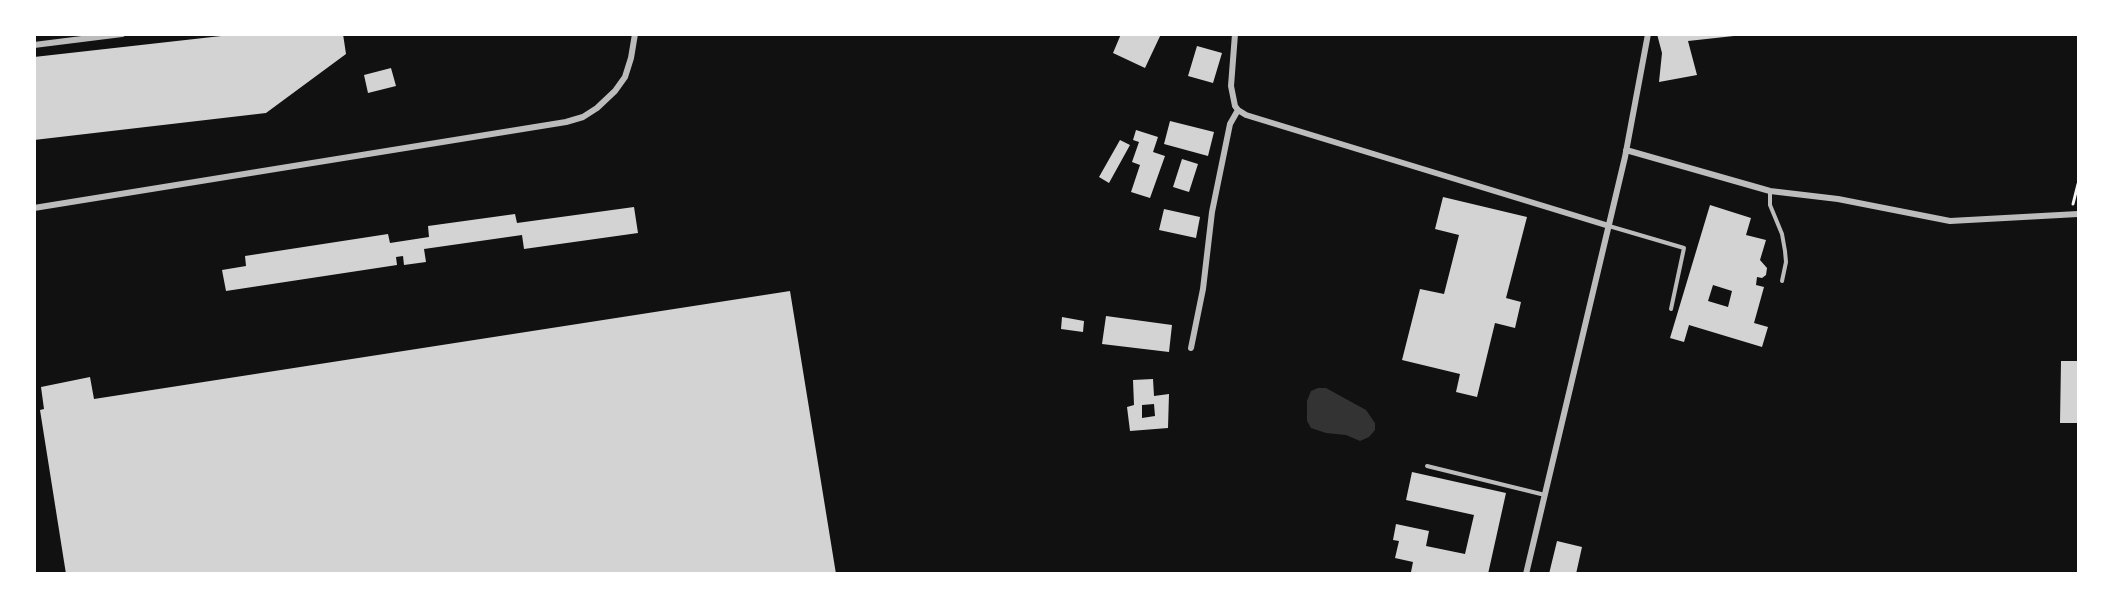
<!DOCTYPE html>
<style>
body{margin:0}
#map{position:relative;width:2113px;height:608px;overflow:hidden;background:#111;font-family:Mulish,sans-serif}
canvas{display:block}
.frame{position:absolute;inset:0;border:36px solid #fff;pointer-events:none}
</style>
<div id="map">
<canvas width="2113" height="608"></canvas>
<div class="frame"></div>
</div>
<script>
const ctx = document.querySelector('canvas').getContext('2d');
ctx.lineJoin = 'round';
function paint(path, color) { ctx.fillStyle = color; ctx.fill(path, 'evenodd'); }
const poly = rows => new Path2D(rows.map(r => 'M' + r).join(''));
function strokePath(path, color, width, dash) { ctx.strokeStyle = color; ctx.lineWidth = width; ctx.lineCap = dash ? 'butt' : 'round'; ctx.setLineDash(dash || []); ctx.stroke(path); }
const water = poly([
 [1318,388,1326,388,1366,410,1375,423,1375,430,1369,437,1360,441,1346,435,1326,433,1311,428,1307,421,1307,401,1311,391]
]);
const building = poly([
 [239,34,343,34,346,54,266,113,34,140,34,57],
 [1121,34,1161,34,1145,68,1113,53],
 [1657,34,1734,34,1734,36,1688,41,1697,75,1659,82,1662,53],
 [1197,46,1222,53,1213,83,1188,76],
 [391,68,396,86,368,93,364,75],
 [1170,121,1214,132,1208,156,1164,144],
 [1136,130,1158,137,1153,152,1165,156,1150,198,1131,192,1140,165,1132,162,1139,142,1133,140],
 [1120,140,1130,145,1109,183,1099,177],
 [1182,159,1198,164,1189,192,1173,187],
 [1443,197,1527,217,1506,298,1521,302,1515,328,1495,323,1477,397,1456,392,1460,374,1402,360,1420,289,1444,294,1459,235,1435,229],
 [1710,205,1751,218,1746,235,1766,240,1760,260,1767,268,1766,275,1762,278,1757,277,1756,285,1764,287,1754,323,1768,327,1762,347,1689,325,1684,342,1670,338],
 [1713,285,1732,291,1728,307,1708,301],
 [634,207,638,233,524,249,522,235,424,249,426,262,404,265,403,256,396,257,397,265,226,291,222,270,246,266,245,256,388,234,390,243,429,237,428,226,515,214,517,223],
 [1164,209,1200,217,1196,238,1159,230],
 [790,291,836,574,66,574,40,410,44,409,41,387,90,377,94,399],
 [1106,316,1172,325,1169,352,1102,344],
 [1062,317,1084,321,1083,332,1061,329],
 [2061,361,2078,361,2078,423,2060,423],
 [1153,379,1154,396,1169,394,1168,428,1130,431,1127,407,1134,405,1133,380],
 [1154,404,1155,416,1142,418,1142,405],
 [1412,472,1506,493,1488,574,1420,574,1411,572,1413,562,1395,558,1399,541,1393,540,1396,524,1429,531,1426,546,1465,554,1474,515,1406,500],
 [1557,541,1582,547,1576,574,1549,574]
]);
const path = poly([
 [2073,204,2078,184]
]);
const service = poly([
 [1770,191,1770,205,1782,234,1785,251,1786,262,1782,281],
 [1609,226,1684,248,1671,309],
 [1427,466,1545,495]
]);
const minor = poly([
 [1235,34,1231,86,1235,106,1238,110,1246,115,1609,226],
 [34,45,122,34],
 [1626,150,1770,191,1838,199,1950,221,2078,214],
 [34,208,566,122,583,117,597,108,615,91,625,77,631,58,635,34],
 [1191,348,1203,289,1212,212,1230,124,1238,110],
 [1526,574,1625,157,1648,34]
]);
paint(water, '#333');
paint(building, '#d3d3d3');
strokePath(path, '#f5f5f5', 3);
strokePath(service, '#bcbcbc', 4);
strokePath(minor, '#bcbcbc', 6);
</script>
